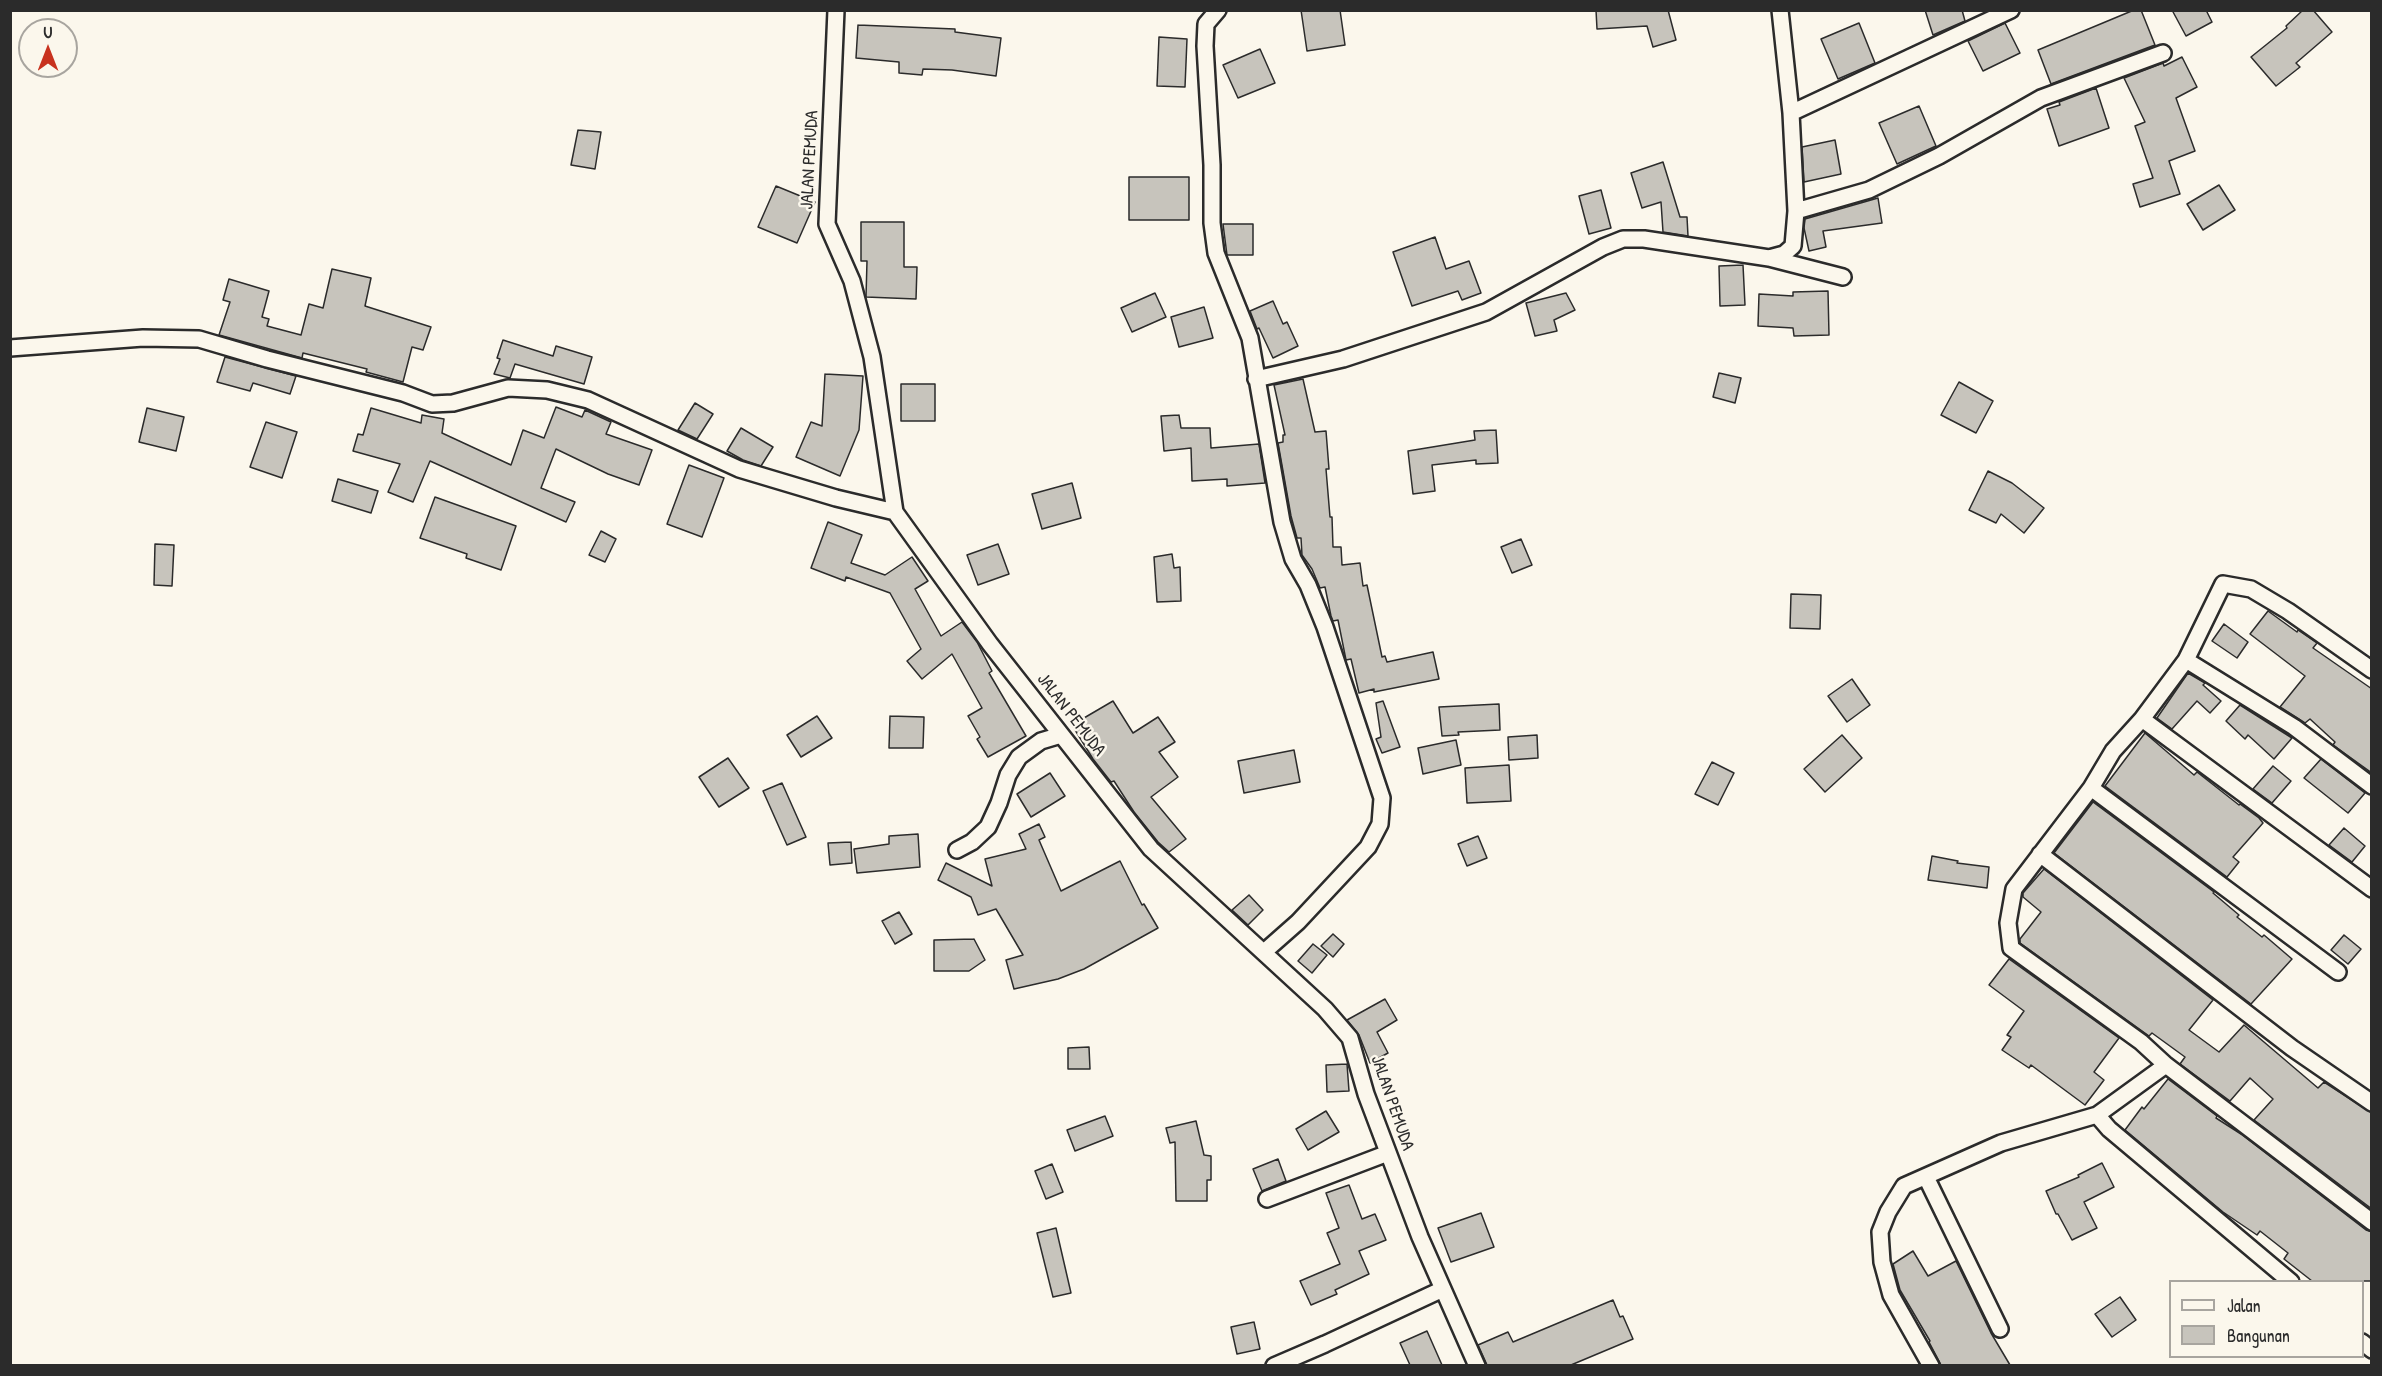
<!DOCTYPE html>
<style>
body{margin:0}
#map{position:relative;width:2382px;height:1376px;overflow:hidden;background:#fbf7ec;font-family:"Patrick Hand",sans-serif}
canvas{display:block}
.frame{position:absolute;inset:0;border:12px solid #2b2b2b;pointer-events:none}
.legend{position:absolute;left:2169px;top:1280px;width:195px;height:78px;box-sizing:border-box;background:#fbf7ec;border:2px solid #a8a59f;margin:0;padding:8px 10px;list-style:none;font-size:18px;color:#2b2b2b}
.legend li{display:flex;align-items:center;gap:12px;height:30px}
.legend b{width:30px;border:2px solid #a8a59f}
.north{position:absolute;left:18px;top:18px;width:60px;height:60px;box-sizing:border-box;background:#fbf7ec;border:2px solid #a8a59f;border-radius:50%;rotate:0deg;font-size:16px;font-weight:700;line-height:24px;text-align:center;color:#2b2b2b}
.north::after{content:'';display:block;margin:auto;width:21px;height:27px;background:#c8321e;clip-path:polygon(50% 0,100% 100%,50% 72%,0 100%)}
</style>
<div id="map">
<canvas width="2382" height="1376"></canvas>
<div class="frame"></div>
<ul class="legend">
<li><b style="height:8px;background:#fbf7ec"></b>Jalan</li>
<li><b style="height:16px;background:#c7c4bc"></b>Bangunan</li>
</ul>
<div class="north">U</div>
</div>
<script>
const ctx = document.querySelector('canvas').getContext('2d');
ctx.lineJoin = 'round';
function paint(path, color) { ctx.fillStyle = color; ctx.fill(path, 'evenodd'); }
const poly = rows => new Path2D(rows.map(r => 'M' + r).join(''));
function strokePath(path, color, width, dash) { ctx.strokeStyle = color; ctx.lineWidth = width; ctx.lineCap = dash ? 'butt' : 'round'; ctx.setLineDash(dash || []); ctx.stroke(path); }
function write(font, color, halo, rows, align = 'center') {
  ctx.font = font + ' "Patrick Hand",sans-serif'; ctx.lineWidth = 5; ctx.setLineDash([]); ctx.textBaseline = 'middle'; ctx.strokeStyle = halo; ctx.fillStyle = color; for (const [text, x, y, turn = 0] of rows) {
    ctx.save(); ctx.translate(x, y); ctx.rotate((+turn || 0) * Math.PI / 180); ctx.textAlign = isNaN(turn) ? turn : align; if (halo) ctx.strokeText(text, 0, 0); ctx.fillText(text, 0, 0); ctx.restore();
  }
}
const building = poly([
 [1301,10,1340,10,1345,45,1307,51,1301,10],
 [1596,10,1668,10,1676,40,1653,47,1647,26,1597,29,1596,10],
 [1925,10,1962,10,1965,21,1933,35,1925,10],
 [2134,10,2141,10,2155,45,2051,84,2038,50,2134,10],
 [2172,10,2206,10,2212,22,2186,36,2172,10],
 [2303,10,2313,10,2332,32,2296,63,2300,67,2276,86,2251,57,2287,28,2286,26,2303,10],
 [1859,23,1875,63,1838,79,1821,39,1859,23],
 [2005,23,2020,53,1983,71,1968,41,2005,23],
 [858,25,955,29,955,32,1001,38,996,76,952,70,923,69,922,75,899,73,899,62,856,58,858,25],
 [1159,37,1187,39,1185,87,1157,86,1159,37],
 [1260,49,1275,83,1238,98,1223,65,1260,49],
 [2182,57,2197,87,2176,98,2195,151,2169,161,2180,194,2140,207,2133,184,2153,178,2135,126,2145,122,2124,78,2163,63,2164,66,2182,57],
 [2096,88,2109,128,2059,146,2047,109,2060,105,2059,102,2096,88],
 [1919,106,1936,146,1897,164,1879,123,1919,106],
 [578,130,601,132,595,169,571,165,578,130],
 [1835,140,1841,174,1804,182,1802,147,1835,140],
 [1663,162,1680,217,1687,217,1688,236,1663,232,1661,202,1642,208,1631,173,1663,162],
 [1129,177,1189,177,1189,220,1129,220,1129,177],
 [2219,185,2235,210,2203,230,2187,204,2219,185],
 [776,186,815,202,797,243,758,227,776,186],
 [1601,190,1611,228,1589,234,1579,196,1601,190],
 [1878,198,1882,223,1823,231,1826,247,1809,251,1804,228,1805,219,1878,198],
 [861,222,904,222,904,267,917,267,916,299,866,297,867,261,861,261,861,222],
 [1223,224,1253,224,1253,255,1227,255,1223,224],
 [1435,237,1446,269,1469,261,1481,293,1462,300,1458,291,1412,306,1393,252,1435,237],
 [1743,265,1745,305,1720,306,1719,266,1743,265],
 [332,269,371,278,365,306,431,327,423,350,412,347,403,382,366,372,367,369,303,353,302,358,219,335,230,302,223,300,229,279,269,291,262,317,269,319,267,326,301,335,309,304,323,308,332,269],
 [1828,291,1829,335,1794,336,1793,328,1758,326,1759,294,1793,296,1793,292,1828,291],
 [1155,293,1166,317,1132,332,1121,308,1155,293],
 [1566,293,1575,310,1554,320,1557,331,1535,336,1526,303,1566,293],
 [1273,301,1283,324,1287,322,1298,346,1273,358,1259,328,1257,329,1250,311,1273,301],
 [1204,307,1213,338,1179,347,1171,317,1204,307],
 [503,340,553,356,556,346,592,357,584,384,515,364,510,378,494,374,500,359,497,358,503,340],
 [225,357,296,376,290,394,253,383,250,391,217,382,225,357],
 [1719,373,1741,378,1735,403,1713,397,1719,373],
 [825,374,863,376,859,430,840,476,796,457,811,422,822,426,825,374],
 [1303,379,1315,432,1326,431,1329,469,1326,469,1330,517,1332,517,1333,547,1341,547,1342,565,1360,563,1363,586,1367,585,1382,657,1385,656,1387,662,1433,652,1439,679,1374,692,1374,689,1359,693,1351,659,1346,660,1338,620,1333,621,1331,616,1325,587,1320,588,1312,569,1302,555,1301,538,1297,538,1291,516,1278,443,1283,442,1283,435,1285,435,1274,385,1303,379],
 [1959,382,1993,401,1976,433,1941,415,1959,382],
 [901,384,935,384,935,421,901,421,901,384],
 [695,403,713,414,697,439,678,430,695,403],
 [556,407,582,417,585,410,611,422,606,434,652,450,639,485,608,474,556,449,541,488,575,502,566,522,430,461,413,502,388,492,400,464,353,451,358,434,363,435,371,408,421,423,422,415,444,419,442,433,511,465,523,430,544,438,556,407],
 [147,408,184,417,176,451,139,442,147,408],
 [1179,415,1181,428,1210,428,1211,448,1259,444,1265,483,1227,486,1227,479,1192,481,1191,448,1164,451,1161,416,1179,415],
 [266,422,297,432,282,478,250,467,266,422],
 [741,428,773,447,761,466,743,460,727,451,741,428],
 [1496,430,1498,463,1476,464,1476,460,1432,465,1435,491,1413,494,1408,451,1475,440,1474,431,1496,430],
 [689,465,724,478,702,537,667,524,689,465],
 [1988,471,2012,483,2044,508,2024,533,2001,514,1996,523,1969,510,1988,471],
 [338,479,378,491,371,513,332,501,338,479],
 [1072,483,1081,518,1042,529,1032,494,1072,483],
 [435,497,516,526,501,570,466,558,467,554,420,538,435,497],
 [828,522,862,535,851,563,885,575,912,557,928,581,915,589,941,636,962,622,977,642,992,671,989,673,1026,736,988,757,977,739,980,737,968,716,982,708,952,654,922,679,907,661,921,649,890,593,846,577,845,581,811,568,828,522],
 [601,531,616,539,605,562,589,555,601,531],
 [1521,539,1532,565,1512,573,1501,547,1521,539],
 [155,544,174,545,172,586,154,585,155,544],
 [998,544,1009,574,978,585,967,555,998,544],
 [1172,554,1174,568,1180,567,1181,601,1157,602,1154,557,1172,554],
 [1791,594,1821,595,1820,629,1790,628,1791,594],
 [2268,611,2297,632,2298,630,2317,643,2313,648,2372,689,2372,773,2333,745,2335,742,2310,719,2305,723,2280,707,2305,676,2250,634,2268,611],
 [2224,624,2248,642,2237,658,2212,641,2224,624],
 [2188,673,2205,683,2203,685,2221,701,2210,713,2197,701,2172,729,2157,718,2188,673],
 [1852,679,1870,705,1847,722,1828,696,1852,679],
 [1113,701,1133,733,1158,717,1175,742,1159,752,1178,777,1151,797,1186,839,1169,852,1158,842,1134,812,1114,781,1111,782,1093,759,1072,725,1113,701],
 [1383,701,1400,747,1382,753,1376,739,1381,737,1376,703,1383,701],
 [1499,704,1500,730,1458,732,1459,735,1442,736,1439,707,1499,704],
 [2240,705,2292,738,2274,759,2248,735,2245,739,2226,721,2240,705],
 [817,716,832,738,801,757,787,735,817,716],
 [890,716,924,717,923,748,889,748,890,716],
 [2145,733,2194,775,2197,772,2239,805,2240,804,2259,818,2263,823,2233,857,2239,862,2227,877,2105,786,2145,733],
 [1537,735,1538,758,1509,760,1508,737,1537,735],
 [1842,735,1862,758,1825,792,1804,769,1842,735],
 [1456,740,1461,765,1423,774,1418,748,1456,740],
 [1294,750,1300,782,1244,793,1238,761,1294,750],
 [728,758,749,788,719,807,699,777,728,758],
 [2321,759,2365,793,2348,813,2304,778,2321,759],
 [1712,762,1734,773,1718,805,1695,794,1712,762],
 [1509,765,1511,801,1467,803,1465,768,1509,765],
 [2273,766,2291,781,2272,803,2253,789,2273,766],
 [1050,773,1065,796,1031,817,1017,794,1050,773],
 [782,783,806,837,787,845,763,791,782,783],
 [2093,802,2214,892,2213,893,2239,915,2237,917,2262,937,2264,935,2292,959,2251,1004,2054,853,2093,802],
 [1039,824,1045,837,1039,840,1061,891,1120,861,1142,905,1144,904,1158,928,1084,969,1058,979,1014,989,1006,960,1023,955,996,909,978,915,971,897,938,880,946,863,992,886,985,859,1026,849,1019,834,1039,824],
 [2344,828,2365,846,2352,862,2329,845,2344,828],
 [918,834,920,867,857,873,854,849,889,844,889,836,918,834],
 [1478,836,1487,858,1467,866,1458,844,1478,836],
 [851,842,852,863,830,865,828,843,851,842],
 [1932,856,1958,861,1957,863,1989,867,1987,888,1928,880,1932,856],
 [2044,869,2213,1000,2189,1030,2219,1052,2244,1025,2318,1088,2324,1082,2372,1113,2372,1209,2254,1120,2273,1099,2250,1078,2230,1101,2180,1064,2185,1057,2152,1033,2149,1036,2020,943,2020,939,2041,912,2023,897,2023,893,2044,869],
 [1249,895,1263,910,1248,925,1232,910,1249,895],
 [899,912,912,934,895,944,882,921,899,912],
 [1333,934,1344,944,1333,957,1321,946,1333,934],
 [2344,935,2361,949,2348,964,2331,950,2344,935],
 [974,939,985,960,969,971,934,971,934,940,974,939],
 [1313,944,1327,955,1312,973,1298,961,1313,944],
 [2009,959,2119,1038,2094,1072,2104,1080,2085,1105,2031,1065,2029,1068,2002,1050,2011,1037,2007,1035,2024,1011,1989,985,2009,959],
 [1385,999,1397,1020,1377,1032,1388,1053,1370,1063,1359,1035,1347,1020,1385,999],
 [1089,1047,1090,1069,1068,1069,1068,1048,1089,1047],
 [1347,1064,1349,1091,1327,1092,1326,1065,1347,1064],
 [2168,1079,2217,1116,2216,1118,2241,1134,2366,1230,2372,1232,2372,1281,2312,1281,2284,1259,2288,1253,2260,1231,2257,1235,2223,1212,2125,1130,2142,1107,2144,1109,2168,1079],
 [1326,1111,1339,1132,1308,1150,1296,1129,1326,1111],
 [1105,1116,1113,1136,1075,1151,1067,1130,1105,1116],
 [1196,1121,1204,1155,1211,1156,1211,1180,1207,1180,1207,1201,1176,1201,1175,1142,1170,1143,1166,1128,1196,1121],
 [1278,1159,1286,1181,1262,1191,1253,1169,1278,1159],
 [2102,1163,2114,1187,2084,1202,2097,1228,2072,1240,2058,1214,2056,1214,2046,1191,2079,1177,2078,1175,2102,1163],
 [1052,1164,1063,1192,1046,1199,1035,1171,1052,1164],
 [1349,1185,1362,1219,1375,1214,1386,1240,1359,1251,1369,1274,1335,1290,1337,1294,1311,1305,1300,1281,1340,1264,1327,1233,1339,1228,1326,1193,1349,1185],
 [1481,1213,1494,1247,1451,1262,1438,1228,1481,1213],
 [1056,1228,1071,1293,1053,1297,1037,1233,1056,1228],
 [1913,1251,1928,1276,1956,1261,1991,1333,2010,1365,1941,1365,1929,1342,1930,1341,1900,1290,1893,1264,1913,1251],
 [2120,1297,2136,1320,2112,1337,2095,1314,2120,1297],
 [1613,1300,1620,1317,1623,1316,1633,1339,1571,1365,1487,1365,1478,1345,1508,1332,1513,1342,1613,1300],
 [1254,1322,1260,1349,1237,1354,1231,1327,1254,1322],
 [1427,1331,1442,1365,1410,1365,1400,1343,1427,1331]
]);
const minor = poly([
 [836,10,827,224,852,281,872,357,895,512,990,644,1151,849,1325,1009,1350,1038,1366,1094,1420,1237,1477,1366],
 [1218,10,1206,24,1205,46,1212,165,1212,223,1216,253,1250,338,1282,522,1293,559,1308,585,1325,627,1382,798,1380,824,1368,847,1298,922,1264,952],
 [1791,113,2011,10],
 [1796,211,1869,190,1939,156,2041,98,2163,53],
 [1769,258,1843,277],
 [10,348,143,338,199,339,267,359,403,393,432,404,453,403,508,388,547,390,588,400,739,469,836,498,895,512],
 [1256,379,1343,359,1486,312,1603,247,1623,239,1644,239,1769,258,1784,254,1793,246,1796,211,1791,113,1780,10],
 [2186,660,2294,727,2372,786],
 [2142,719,2372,889],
 [2091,788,2338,972],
 [957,850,972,842,988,827,999,803,1008,775,1019,757,1041,741,1061,735],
 [2040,854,2292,1048,2372,1103],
 [2166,1065,2372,1222],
 [1926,1177,2000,1329],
 [1267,1199,1388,1153],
 [2291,1282,2109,1129,2097,1115,2166,1065,2141,1042,2011,948,2008,923,2014,889,2091,788,2113,751,2142,719,2186,660,2223,584,2251,589,2288,611,2372,670],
 [2362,1342,2372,1350],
 [1274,1366,1325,1344,1443,1289],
 [1931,1366,1891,1295,1882,1262,1880,1232,1888,1212,1904,1186,2001,1143,2097,1115]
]);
const streetNames = [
 ["JALAN PEMUDA",810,160,-87],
 ["JALAN PEMUDA",1071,715,52],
 ["JALAN PEMUDA",1392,1103,71]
];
paint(building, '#c7c4bc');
strokePath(building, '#2b2b2b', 1.5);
strokePath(minor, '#2b2b2b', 20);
strokePath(minor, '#fbf7ec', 15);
write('18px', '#2b2b2b', '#fbf7ec', streetNames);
</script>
